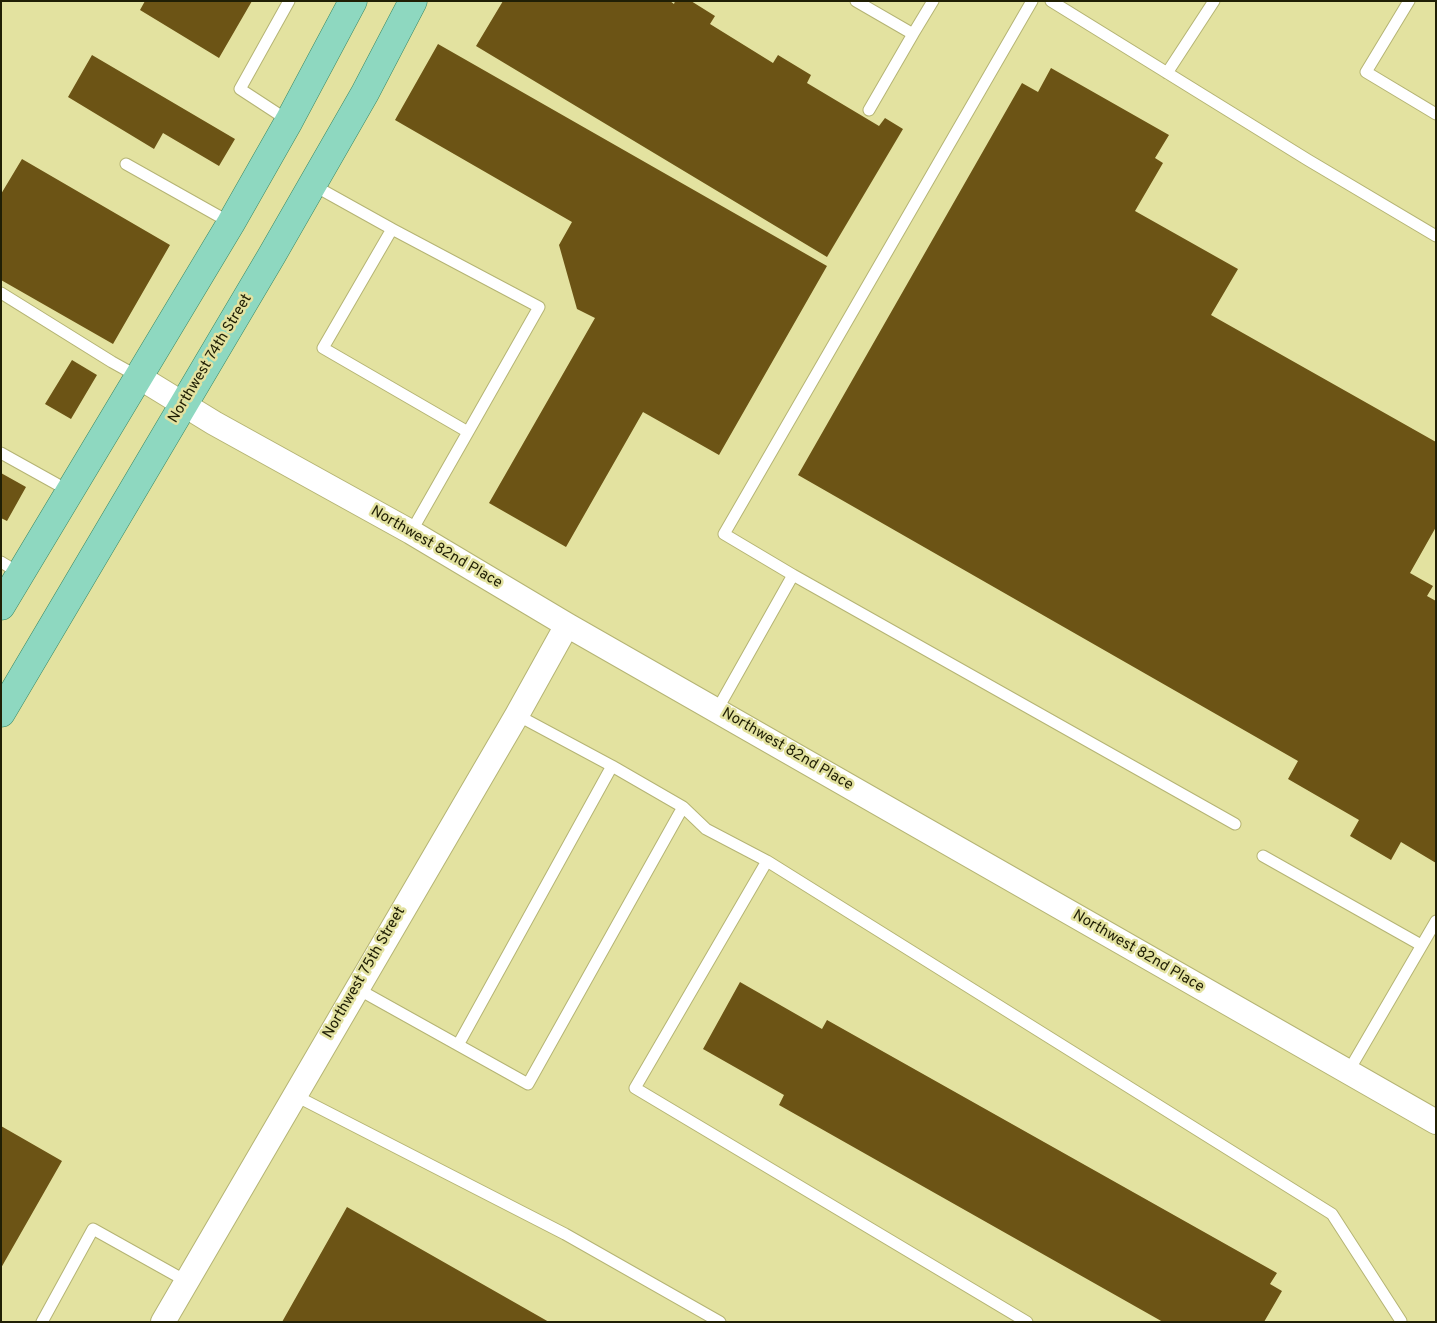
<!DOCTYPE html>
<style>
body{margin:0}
#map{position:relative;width:1437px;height:1323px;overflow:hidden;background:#e3e2a0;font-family:Overpass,sans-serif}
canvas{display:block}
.frame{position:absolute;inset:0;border:2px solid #201f05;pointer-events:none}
</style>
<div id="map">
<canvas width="1437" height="1323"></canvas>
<div class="frame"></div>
</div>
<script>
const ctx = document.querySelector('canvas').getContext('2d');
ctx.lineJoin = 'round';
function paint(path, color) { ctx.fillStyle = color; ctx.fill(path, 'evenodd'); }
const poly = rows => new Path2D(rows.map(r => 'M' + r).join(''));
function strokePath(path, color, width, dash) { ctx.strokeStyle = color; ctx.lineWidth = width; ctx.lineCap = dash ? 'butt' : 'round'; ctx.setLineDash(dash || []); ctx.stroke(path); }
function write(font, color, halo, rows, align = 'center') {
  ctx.font = font + ' Overpass,sans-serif'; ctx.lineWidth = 5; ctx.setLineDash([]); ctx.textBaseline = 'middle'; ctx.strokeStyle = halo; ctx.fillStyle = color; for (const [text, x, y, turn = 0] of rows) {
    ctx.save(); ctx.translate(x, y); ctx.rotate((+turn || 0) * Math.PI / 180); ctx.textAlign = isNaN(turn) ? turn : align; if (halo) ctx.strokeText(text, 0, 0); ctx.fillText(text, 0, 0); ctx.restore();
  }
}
const building = poly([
 [145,1,252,1,219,58,140,10],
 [503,1,670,1,674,4,675,1,691,1,715,16,710,24,773,63,778,55,811,75,807,83,879,126,885,118,903,129,827,257,476,46],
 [438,44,827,266,719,455,643,412,566,547,489,503,595,318,577,309,559,245,572,222,395,120],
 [92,55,235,139,219,166,163,133,154,149,68,97],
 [1051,68,1169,135,1155,158,1163,163,1135,211,1238,269,1211,315,1436,442,1436,527,1410,573,1433,586,1427,596,1436,601,1436,863,1401,842,1391,860,1350,836,1359,820,1288,779,1298,761,798,475,1022,83,1038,92],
 [22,159,170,245,113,344,1,280,1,194],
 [72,360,97,375,71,419,45,404],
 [1,473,26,487,7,521,1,518],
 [740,982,822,1029,827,1020,1277,1273,1270,1284,1282,1291,1264,1322,1163,1322,779,1105,784,1095,703,1049],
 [1,1126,62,1161,1,1268],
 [347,1207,549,1322,282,1322]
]);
const lane = poly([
 [289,1,240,89,289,121],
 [856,1,913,34,869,110],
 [1051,1,1308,160,1436,236],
 [1409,1,1366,72,1436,114],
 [913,34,933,1],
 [1167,73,1214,1],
 [126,164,231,223],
 [313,185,392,229,323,348,468,432,411,532],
 [392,229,539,307,468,432],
 [1,293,112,362,139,377],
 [1,453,71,492],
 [1,562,21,574],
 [793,575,1235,824],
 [717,710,793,575,724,534,1032,1],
 [683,807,706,829,767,861,1332,1214,1401,1321,1401,1322],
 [1263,856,1421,945],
 [767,861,635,1088,1027,1322],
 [356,988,528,1084,683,807,612,766,517,715],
 [458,1045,612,766],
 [1348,1072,1436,921],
 [294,1095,565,1234,720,1322],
 [42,1322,93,1229,186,1281]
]);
const street = poly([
 [139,377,214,423,411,532,567,625,1436,1122],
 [163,1322,517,715,567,625]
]);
const primary = poly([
 [1,606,231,223,289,121,353,1],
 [1,713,272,255,365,93,413,1]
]);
const streetNames = [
 ["Northwest 74th Street",211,359,-59],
 ["Northwest 82nd Place",436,548,30],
 ["Northwest 82nd Place",787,750,30],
 ["Northwest 82nd Place",1138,952,30],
 ["Northwest 75th Street",365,973,-60]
];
paint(building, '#6c5415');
strokePath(lane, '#b5b474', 13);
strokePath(street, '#b5b474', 26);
strokePath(primary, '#368663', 29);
strokePath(lane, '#fff', 11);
strokePath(street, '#fff', 24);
strokePath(primary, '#8ed8c0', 28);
write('15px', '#201f05', '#e3e2a0', streetNames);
</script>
